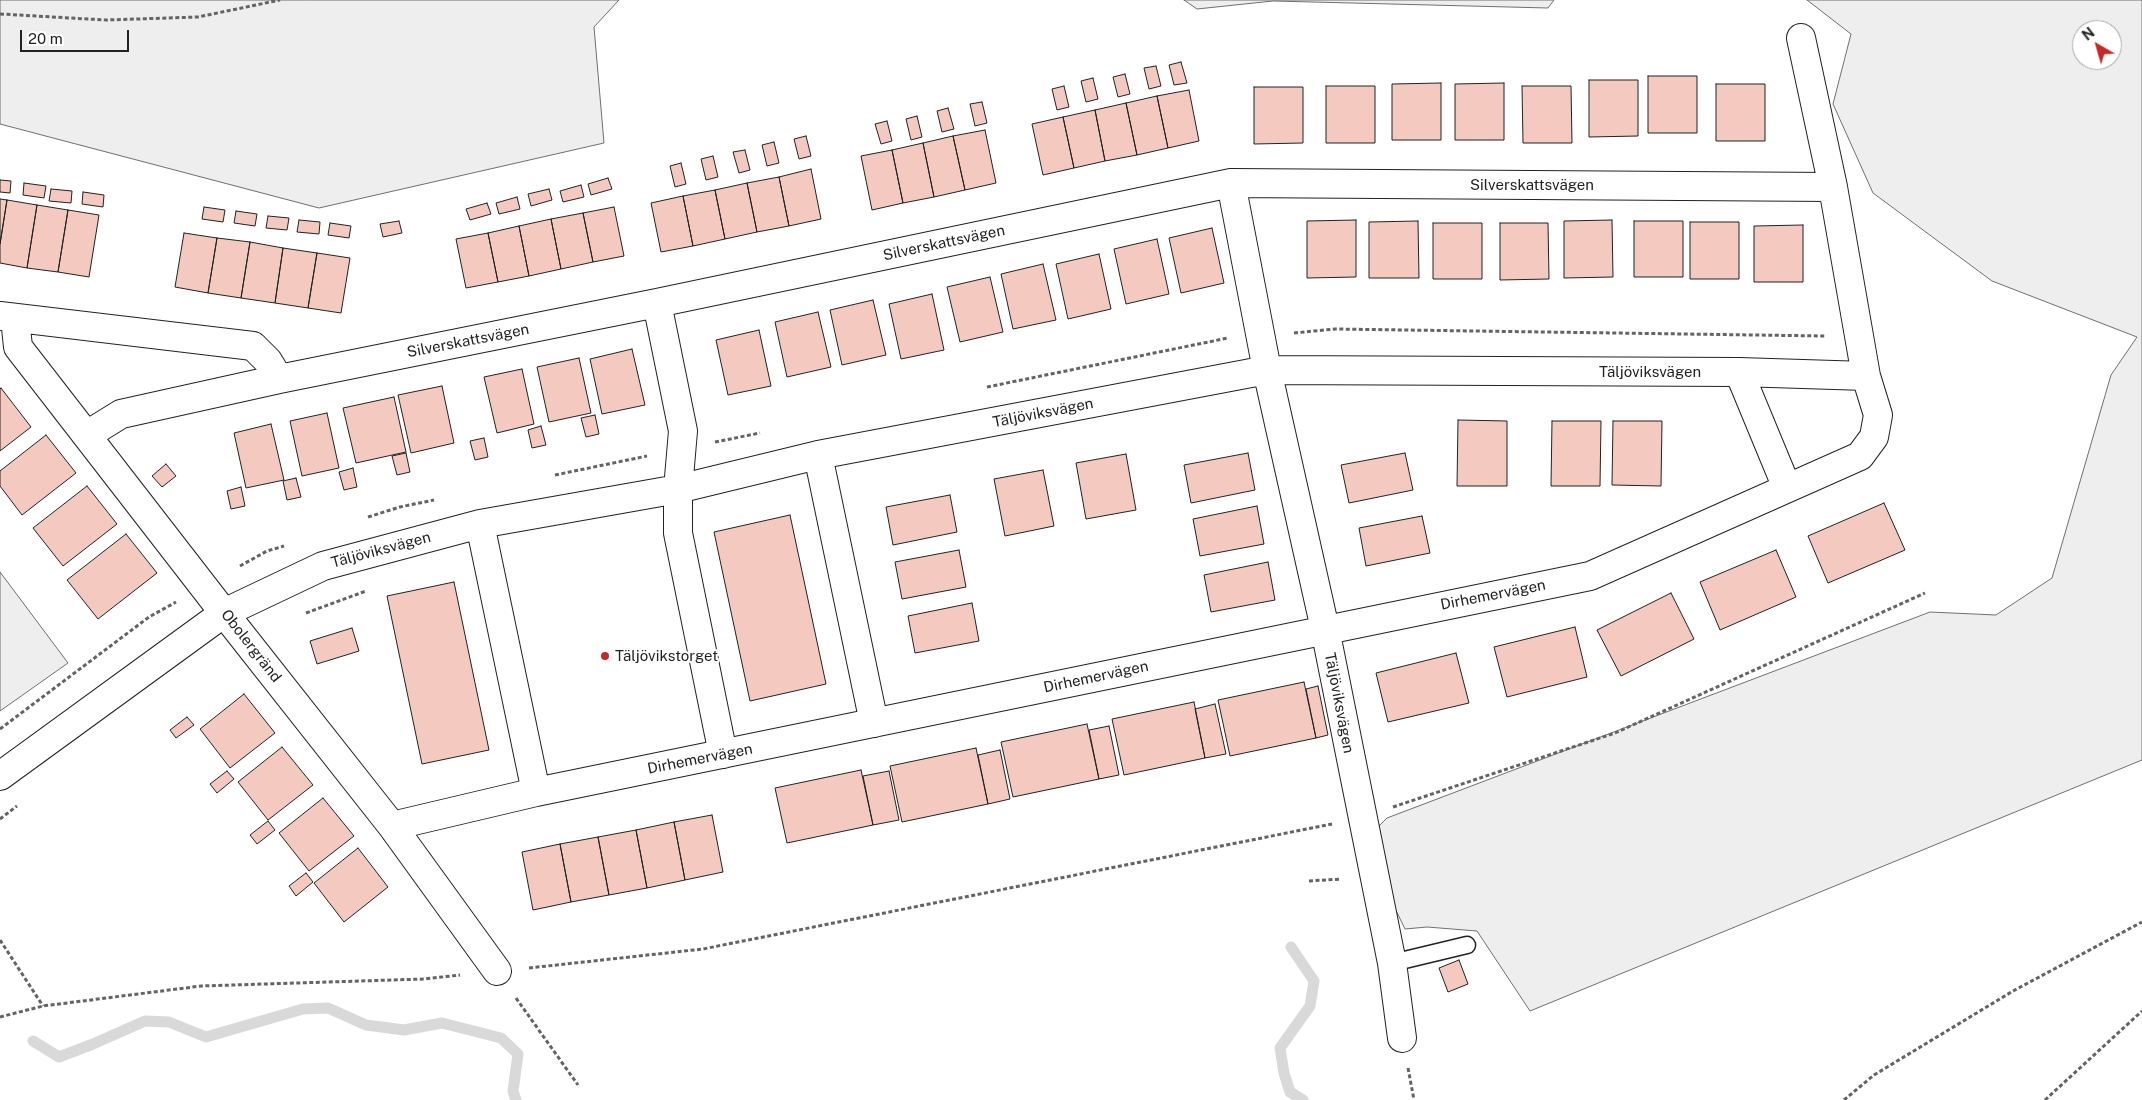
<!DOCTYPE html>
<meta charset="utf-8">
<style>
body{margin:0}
#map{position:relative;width:2142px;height:1100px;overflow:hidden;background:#fff;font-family:"Public Sans",sans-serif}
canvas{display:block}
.north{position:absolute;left:2072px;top:20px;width:50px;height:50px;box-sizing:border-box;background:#fff;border:1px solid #a7a7a7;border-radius:50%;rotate:322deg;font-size:14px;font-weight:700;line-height:20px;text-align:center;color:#222}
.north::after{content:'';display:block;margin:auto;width:18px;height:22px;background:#c62828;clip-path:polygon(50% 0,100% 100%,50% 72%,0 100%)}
.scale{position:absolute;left:20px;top:30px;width:109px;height:22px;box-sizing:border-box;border:2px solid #222;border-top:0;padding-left:6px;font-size:15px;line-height:18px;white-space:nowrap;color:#222;-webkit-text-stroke:4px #fff;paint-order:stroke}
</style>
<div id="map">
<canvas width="2142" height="1100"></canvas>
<div class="north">N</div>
<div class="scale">20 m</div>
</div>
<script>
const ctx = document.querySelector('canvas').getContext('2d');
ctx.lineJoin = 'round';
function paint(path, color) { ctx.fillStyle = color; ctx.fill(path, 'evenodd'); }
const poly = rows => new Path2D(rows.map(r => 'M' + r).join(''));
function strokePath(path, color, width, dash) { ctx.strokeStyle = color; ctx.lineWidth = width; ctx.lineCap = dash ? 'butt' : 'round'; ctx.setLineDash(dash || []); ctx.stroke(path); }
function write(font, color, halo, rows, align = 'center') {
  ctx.font = font + ' "Public Sans",sans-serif'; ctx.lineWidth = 4; ctx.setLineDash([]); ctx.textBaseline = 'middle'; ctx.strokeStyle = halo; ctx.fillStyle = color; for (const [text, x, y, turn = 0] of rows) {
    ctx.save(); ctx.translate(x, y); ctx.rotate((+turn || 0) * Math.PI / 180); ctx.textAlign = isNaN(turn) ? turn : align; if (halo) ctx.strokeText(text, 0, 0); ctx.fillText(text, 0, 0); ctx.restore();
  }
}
const green = poly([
 [0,0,619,0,594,27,604,143,319,208,0,124,0,0],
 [1184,0,1554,0,1548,8,1273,1,1197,9,1184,0],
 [1807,0,2142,0,2142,760,1530,1011,1477,931,1427,927,1405,929,1388,894,1378,827,1387,818,1930,612,1996,615,2052,578,2111,375,2137,337,1992,281,1873,193,1833,104,1851,34,1807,0],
 [2082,30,2112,30,2112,60,2082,60,2082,30],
 [0,572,68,663,0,711,0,572]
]);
const stream = poly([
 [1291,947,1314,981,1310,1006,1280,1048,1284,1073,1290,1092,1303,1100],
 [33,1041,59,1057,93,1044,145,1021,169,1022,206,1037,303,1009,328,1008,366,1025,404,1030,442,1023,501,1038,518,1054,513,1091,516,1100]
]);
const building = poly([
 [1181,62,1187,83,1174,85,1169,65,1181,62],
 [1156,66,1161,86,1149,89,1144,68,1156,66],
 [1125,74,1130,94,1118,97,1113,77,1125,74],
 [1648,76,1697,76,1697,133,1648,133,1648,76],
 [1093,78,1098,99,1086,102,1081,81,1093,78],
 [1589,80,1638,80,1638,136,1589,137,1589,80],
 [1441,83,1441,140,1392,140,1392,84,1441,83],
 [1504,83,1504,140,1455,140,1455,84,1504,83],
 [1716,84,1765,84,1765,141,1716,141,1716,84],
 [1064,86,1069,107,1057,110,1052,89,1064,86],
 [1326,86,1375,86,1375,143,1326,143,1326,86],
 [1522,86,1571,86,1572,143,1523,143,1522,86],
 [1254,87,1303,87,1303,143,1254,144,1254,87],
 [1189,90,1199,141,1168,148,1157,96,1189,90],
 [1157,96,1168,148,1137,155,1126,103,1157,96],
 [982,102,987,123,975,126,970,104,982,102],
 [1126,103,1137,155,1105,161,1095,110,1126,103],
 [948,108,954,129,942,132,937,111,948,108],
 [1095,110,1105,161,1074,168,1063,117,1095,110],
 [917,116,922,137,911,140,906,119,917,116],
 [1063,117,1074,168,1043,175,1032,124,1063,117],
 [887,121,892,141,881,144,875,124,887,121],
 [985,130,996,183,965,190,953,136,985,130],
 [806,136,811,156,799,159,794,139,806,136],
 [953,136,965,190,934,197,923,143,953,136],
 [774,142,779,163,767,166,762,145,774,142],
 [923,143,934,197,903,203,892,150,923,143],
 [745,150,750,170,739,173,733,152,745,150],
 [892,150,903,203,872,210,861,156,892,150],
 [713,156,718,177,706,180,701,159,713,156],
 [681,163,686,184,675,187,670,166,681,163],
 [811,169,821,219,789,226,779,177,811,169],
 [779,177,789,226,757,232,747,183,779,177],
 [608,178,612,189,591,195,588,184,608,178],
 [0,180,11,181,10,193,0,192,0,180],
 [24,183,46,186,44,198,23,195,24,183],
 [747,183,757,232,725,239,715,190,747,183],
 [581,185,584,197,563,202,560,191,581,185],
 [51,189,72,191,71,203,49,201,51,189],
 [549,189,552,200,531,206,528,194,549,189],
 [715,190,725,239,693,246,683,196,715,190],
 [83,192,104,195,103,207,82,204,83,192],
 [683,196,693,246,661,252,651,203,683,196],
 [517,197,520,209,499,214,496,203,517,197],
 [0,199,7,200,0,244,0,199],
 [7,200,37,205,27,268,0,263,0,244,7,200],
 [487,203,491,214,470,220,466,209,487,203],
 [37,205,68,210,58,272,27,268,37,205],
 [204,207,225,210,223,222,202,219,204,207],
 [614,207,624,256,593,262,583,213,614,207],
 [68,210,99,215,89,277,58,272,68,210],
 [236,211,257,214,255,226,234,223,236,211],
 [583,213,593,262,561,269,551,219,583,213],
 [268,216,289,218,287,230,266,228,268,216],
 [551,219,561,269,529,276,519,226,551,219],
 [299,220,320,222,319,234,297,232,299,220],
 [1356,220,1356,277,1307,278,1307,221,1356,220],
 [1612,220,1613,277,1564,278,1564,221,1612,220],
 [399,221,402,233,383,237,380,224,399,221],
 [1418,221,1419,278,1369,278,1369,222,1418,221],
 [1634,221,1683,221,1683,277,1634,277,1634,221],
 [1690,222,1739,222,1739,279,1690,279,1690,222],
 [330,223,351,226,349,238,328,235,330,223],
 [1433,223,1482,223,1482,279,1433,279,1433,223],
 [1500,223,1548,223,1549,279,1500,280,1500,223],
 [1803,225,1803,282,1754,282,1754,226,1803,225],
 [519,226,529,276,498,282,488,233,519,226],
 [1212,228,1224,283,1181,293,1169,238,1212,228],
 [184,233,217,238,208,293,175,287,184,233],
 [488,233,498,282,466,288,456,239,488,233],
 [217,238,250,242,241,298,208,293,217,238],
 [1157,239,1169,294,1126,304,1114,249,1157,239],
 [250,242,283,248,275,303,241,298,250,242],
 [283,248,317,253,308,308,275,303,283,248],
 [317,253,350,258,341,313,308,308,317,253],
 [1099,254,1111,309,1068,319,1056,264,1099,254],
 [1043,264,1056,320,1013,329,1001,274,1043,264],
 [990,277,1003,332,960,342,947,287,990,277],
 [932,294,944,350,901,359,889,304,932,294],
 [873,300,886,355,842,365,830,310,873,300],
 [818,312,831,367,787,377,775,322,818,312],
 [759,330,771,386,728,395,716,340,759,330],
 [632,349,645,405,602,414,590,359,632,349],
 [579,358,591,413,549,422,537,367,579,358],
 [522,369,534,424,497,433,484,377,522,369],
 [442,386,454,443,411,453,398,395,442,386],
 [1,388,31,427,0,451,0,389,1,388],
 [394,397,406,452,356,463,343,408,394,397],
 [327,413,339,468,302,476,290,421,327,413],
 [595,415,599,434,586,437,581,418,595,415],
 [1458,420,1507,421,1507,486,1457,486,1458,420],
 [1552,421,1601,421,1600,486,1551,486,1552,421],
 [1613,421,1662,421,1661,486,1612,485,1613,421],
 [271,424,284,480,246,488,234,433,271,424],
 [541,426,546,445,532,448,528,430,541,426],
 [46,435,76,473,22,515,0,486,0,471,46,435],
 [484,438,488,457,475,460,470,441,484,438],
 [406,453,410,472,397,475,392,456,406,453],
 [1248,453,1255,490,1191,503,1184,465,1248,453],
 [1405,453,1413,490,1349,503,1341,465,1405,453],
 [1126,454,1136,510,1086,519,1076,463,1126,454],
 [166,464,176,476,162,487,152,476,166,464],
 [353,468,357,487,344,490,339,472,353,468],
 [1043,470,1054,526,1005,536,994,479,1043,470],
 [296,478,301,497,287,500,283,481,296,478],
 [87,486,117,524,63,566,33,528,87,486],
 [241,487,245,506,231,509,227,491,241,487],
 [950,495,957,532,893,545,886,507,950,495],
 [1884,503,1905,550,1828,583,1808,536,1884,503],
 [1257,506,1264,544,1200,556,1193,519,1257,506],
 [790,515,826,684,750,701,714,532,790,515],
 [1422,516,1430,553,1366,566,1359,528,1422,516],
 [126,534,157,573,98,619,67,580,126,534],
 [959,550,966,587,902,599,895,562,959,550],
 [1776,550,1796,597,1720,630,1700,582,1776,550],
 [1268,562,1275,600,1211,612,1204,575,1268,562],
 [454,582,489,750,422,764,387,596,454,582],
 [1671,593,1694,639,1621,676,1597,630,1671,593],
 [972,603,979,641,915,653,908,616,972,603],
 [1575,627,1587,677,1507,697,1494,647,1575,627],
 [352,628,359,651,317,664,310,641,352,628],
 [1456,653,1469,703,1388,722,1376,673,1456,653],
 [1304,682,1316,738,1230,756,1218,700,1304,682],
 [1318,686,1328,735,1316,738,1306,689,1318,686],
 [244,694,275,733,230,768,200,729,244,694],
 [1194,702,1205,758,1124,775,1112,719,1194,702],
 [1215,704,1226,754,1205,758,1195,709,1215,704],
 [187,717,194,725,176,738,170,730,187,717],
 [1087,724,1099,779,1013,797,1001,742,1087,724],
 [1109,726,1119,775,1099,779,1089,730,1109,726],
 [282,747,313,785,268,820,238,782,282,747],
 [976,748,988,804,902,822,890,766,976,748],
 [1000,750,1010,799,988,804,978,755,1000,750],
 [861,770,873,825,787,843,775,788,861,770],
 [227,771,234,779,217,793,210,784,227,771],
 [889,771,899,820,873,825,863,776,889,771],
 [323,798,354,836,309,871,279,833,323,798],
 [712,815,723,872,685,880,674,822,712,815],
 [268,821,275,830,257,844,250,835,268,821],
 [674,822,685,880,647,888,636,830,674,822],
 [636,830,647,888,609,895,598,837,636,830],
 [598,837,609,895,571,902,560,844,598,837],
 [560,844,571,902,533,910,522,852,560,844],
 [358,848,388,887,344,922,314,883,358,848],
 [306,873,313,882,296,896,289,886,306,873],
 [1459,960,1468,984,1448,992,1439,968,1459,960]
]);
const path = poly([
 [0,14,106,20,198,17,280,0],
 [1294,333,1335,329,1825,336],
 [987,387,1228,338],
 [715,442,760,433],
 [555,475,647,456],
 [368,517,400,507,434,500],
 [240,566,267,551,284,546],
 [306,613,366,591],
 [0,729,149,617,176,602],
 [1393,807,1615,733,1925,593],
 [0,819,17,806],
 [1309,881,1341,879],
 [0,940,43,1006],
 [529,968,703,949,1332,824],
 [516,998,578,1085],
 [0,1017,43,1006,201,986,424,979,460,975],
 [1408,1068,1414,1100],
 [1844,1100,1874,1075,2013,991,2142,922],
 [2045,1100,2142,1011]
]);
const service = poly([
 [1392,963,1467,945]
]);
const minor = poly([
 [1801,38,1833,187,1866,376],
 [1231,183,1267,370,1325,629,1392,963,1402,1038],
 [657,303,683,431,678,489,678,533,723,754],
 [0,316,253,346,268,361,279,379,657,303,1231,183,1833,187],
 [15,318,18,347,224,613,392,826,497,971],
 [1739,372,1787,488],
 [87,435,121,414,279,379],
 [818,455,874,723],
 [480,524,536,792],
 [0,776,224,613,323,566,480,524,678,489,818,455,1267,370,1739,372,1866,376,1878,415,1874,437,1860,456,1590,576,536,792,392,826]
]);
const markers = [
 [605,656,5,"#c62828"]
];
const streetNames = [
 ["Silverskattsvägen",1532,185],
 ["Silverskattsvägen",944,243,-12],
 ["Silverskattsvägen",468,341,-11],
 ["Täljöviksvägen",1650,372],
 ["Täljöviksvägen",1043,413,-11],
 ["Täljöviksvägen",381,550,-15],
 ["Dirhemervägen",1493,595,-11],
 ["Obolergränd",251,646,52],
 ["Dirhemervägen",1096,677,-12],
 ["Täljöviksvägen",1339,703,79],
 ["Dirhemervägen",700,759,-11]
];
const poiNames = [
 ["Täljövikstorget",615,656]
];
paint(green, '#eee');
strokePath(green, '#6f6f6f', 1);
strokePath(stream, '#d9d9d9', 11);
paint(building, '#f3c9c0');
strokePath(building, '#222', 1);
strokePath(service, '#222', 19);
strokePath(minor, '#222', 30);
strokePath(path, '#646464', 3, [4, 2.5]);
strokePath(service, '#fff', 16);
strokePath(minor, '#fff', 28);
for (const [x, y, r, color] of markers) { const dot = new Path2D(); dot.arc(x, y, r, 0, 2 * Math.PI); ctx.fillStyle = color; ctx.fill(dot); strokePath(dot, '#fff', 2); }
write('15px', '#222', '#fff', streetNames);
write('15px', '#222', '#fff', poiNames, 'left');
</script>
